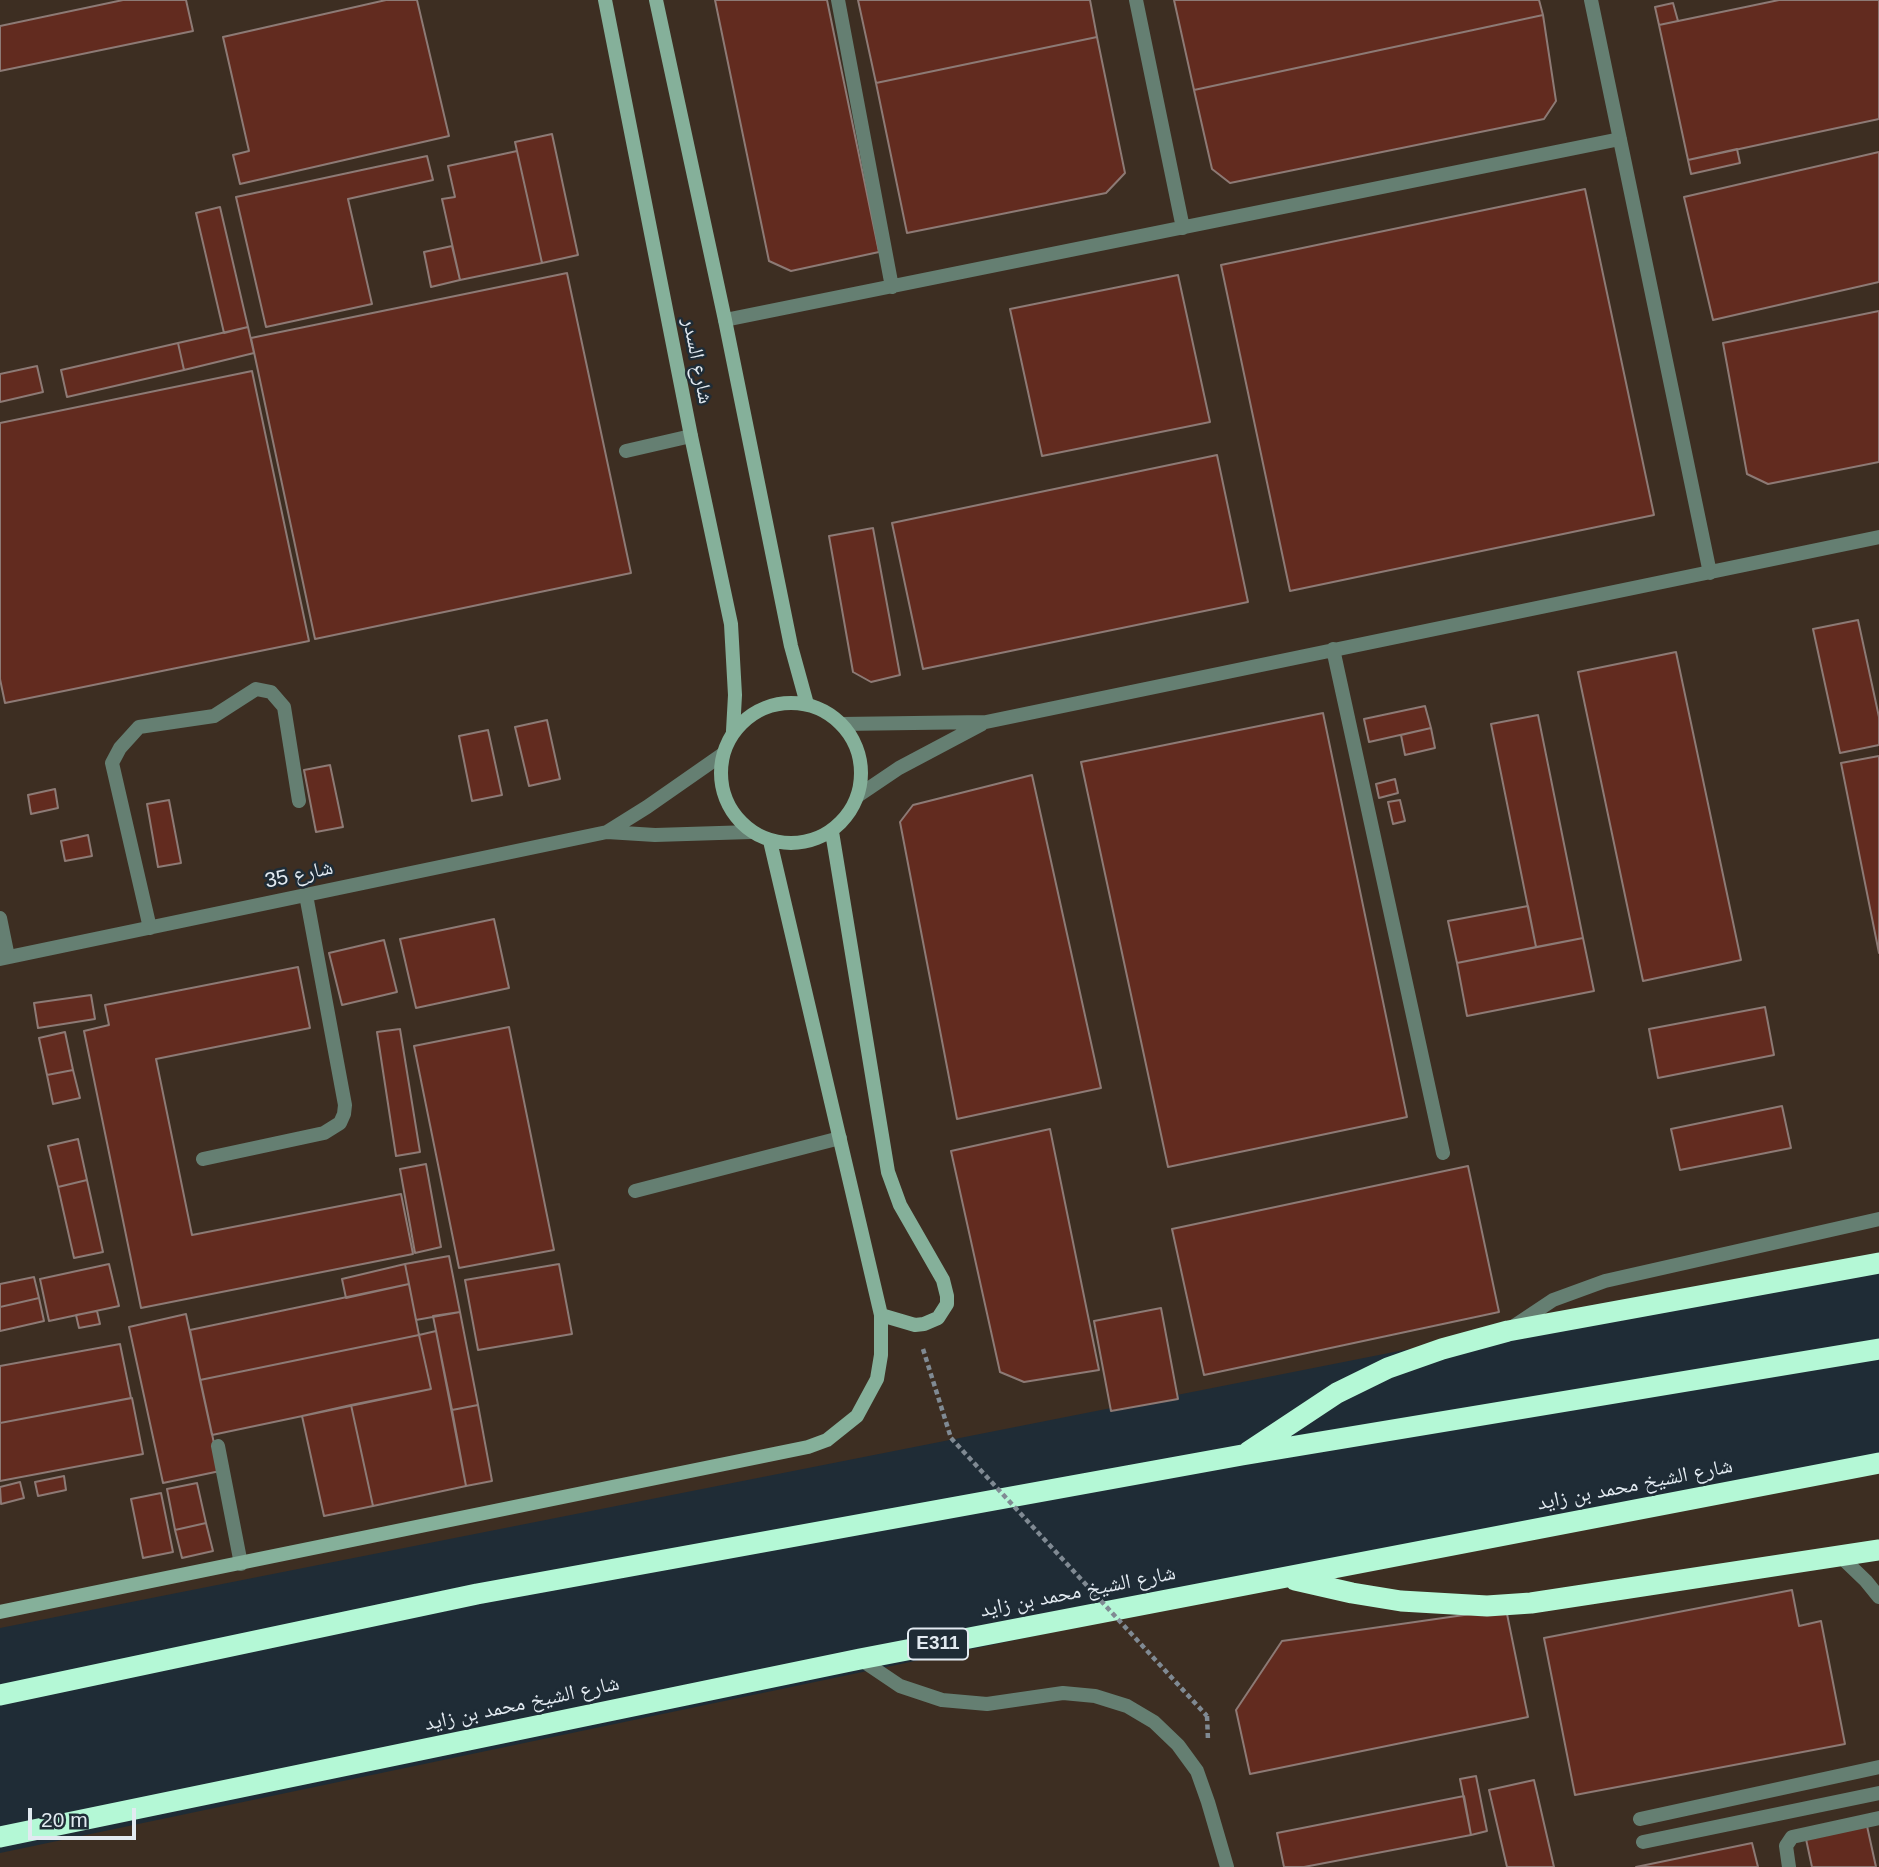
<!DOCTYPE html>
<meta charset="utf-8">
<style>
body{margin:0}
#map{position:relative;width:1879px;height:1867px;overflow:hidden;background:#1f2c36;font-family:Arial,sans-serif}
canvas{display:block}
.scale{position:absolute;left:28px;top:1808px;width:108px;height:32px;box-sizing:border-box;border:4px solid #e2eaf1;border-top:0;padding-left:9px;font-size:21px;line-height:24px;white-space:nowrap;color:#e2eaf1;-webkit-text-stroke:5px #1f2c36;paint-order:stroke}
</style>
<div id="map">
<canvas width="1879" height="1867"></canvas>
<div class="scale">20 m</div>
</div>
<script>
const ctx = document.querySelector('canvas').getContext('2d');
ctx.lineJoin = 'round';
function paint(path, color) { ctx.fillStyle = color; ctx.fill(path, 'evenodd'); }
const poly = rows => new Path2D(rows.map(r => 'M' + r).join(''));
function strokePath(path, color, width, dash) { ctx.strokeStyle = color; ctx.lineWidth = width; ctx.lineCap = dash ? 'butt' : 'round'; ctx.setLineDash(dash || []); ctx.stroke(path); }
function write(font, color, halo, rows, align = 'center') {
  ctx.font = font + ' Arial,"Noto Naskh Arabic",sans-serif'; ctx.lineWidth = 5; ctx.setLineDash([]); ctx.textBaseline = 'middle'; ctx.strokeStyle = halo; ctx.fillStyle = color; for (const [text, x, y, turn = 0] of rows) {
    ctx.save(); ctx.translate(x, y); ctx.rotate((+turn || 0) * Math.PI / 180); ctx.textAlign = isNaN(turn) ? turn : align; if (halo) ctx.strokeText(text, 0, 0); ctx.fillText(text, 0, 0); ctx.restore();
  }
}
const industrial = poly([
 [0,0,1879,0,1879,1256,0,1628],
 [1879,1463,1879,1867,0,1867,0,1853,1120,1618]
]);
const building = poly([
 [123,0,186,0,193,31,0,71,0,26,123,0],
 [386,0,417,0,449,136,240,184,233,155,249,151,223,37,386,0],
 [715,0,827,0,879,252,791,271,769,261,715,0],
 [858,0,1090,0,1097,37,876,83,858,0],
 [1174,0,1539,0,1543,15,1194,90,1174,0],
 [1779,0,1879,0,1879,119,1688,160,1659,25,1779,0],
 [1673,3,1678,21,1659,25,1655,7,1673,3],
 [1543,15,1556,101,1544,119,1230,183,1212,169,1194,90,1543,15],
 [1097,37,1125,173,1106,193,907,233,876,83,1097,37],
 [552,134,578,255,542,263,515,142,552,134],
 [1737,149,1740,163,1691,174,1688,160,1737,149],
 [517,151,542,263,460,280,442,199,455,197,448,166,517,151],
 [1879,152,1879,282,1713,320,1684,197,1879,152],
 [427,156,433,180,348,199,372,304,266,327,236,197,427,156],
 [1585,189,1654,515,1290,591,1221,265,1585,189],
 [220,207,248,327,224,333,196,213,220,207],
 [452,246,460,280,431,287,424,252,452,246],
 [567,273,631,573,315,639,251,338,567,273],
 [1178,275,1210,422,1042,456,1010,309,1178,275],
 [1879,311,1879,462,1768,484,1747,474,1723,343,1879,311],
 [248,327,254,353,184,370,178,343,248,327],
 [178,343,184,370,67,397,61,370,178,343],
 [37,366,43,392,0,402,0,374,37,366],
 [252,371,309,641,5,703,0,679,0,423,252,371],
 [1217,455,1248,602,923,669,892,523,1217,455],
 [873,528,900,675,871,682,853,672,829,536,873,528],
 [1858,620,1879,717,1879,745,1840,753,1813,629,1858,620],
 [1676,652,1741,960,1643,981,1578,672,1676,652],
 [1425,706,1431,728,1369,742,1364,719,1425,706],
 [1323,713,1407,1117,1168,1167,1081,762,1323,713],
 [1538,715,1583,938,1536,947,1491,724,1538,715],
 [547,720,560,779,529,786,515,727,547,720],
 [1431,728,1435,748,1405,755,1401,735,1431,728],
 [488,730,502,795,472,801,459,736,488,730],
 [1879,756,1879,953,1841,763,1879,756],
 [330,765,343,827,316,832,304,770,330,765],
 [1032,775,1101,1088,957,1119,900,822,913,805,1032,775],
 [1395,779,1398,793,1379,798,1376,784,1395,779],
 [55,789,58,808,31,814,28,795,55,789],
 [169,800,181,863,158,867,147,804,169,800],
 [1400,800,1405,821,1393,824,1388,802,1400,800],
 [88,835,92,856,65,861,61,841,88,835],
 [1528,906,1536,947,1457,963,1448,921,1528,906],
 [494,919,509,988,416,1008,400,939,494,919],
 [1583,938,1594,991,1467,1016,1457,963,1583,938],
 [384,940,397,992,342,1005,329,953,384,940],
 [298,967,310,1028,156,1059,192,1235,401,1194,413,1254,141,1308,84,1031,109,1025,105,1005,298,967],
 [91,995,95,1019,38,1028,34,1003,91,995],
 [1765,1007,1774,1055,1658,1078,1649,1029,1765,1007],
 [509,1027,554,1250,459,1268,414,1046,509,1027],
 [400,1029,420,1152,396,1156,377,1032,400,1029],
 [65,1032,73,1070,47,1075,39,1038,65,1032],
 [73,1070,80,1098,53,1104,47,1075,73,1070],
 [1782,1106,1791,1148,1680,1170,1671,1129,1782,1106],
 [1050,1129,1099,1370,1024,1382,1000,1372,951,1151,1050,1129],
 [78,1139,87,1180,58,1187,48,1146,78,1139],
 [426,1164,441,1247,415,1253,400,1169,426,1164],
 [1468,1166,1499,1312,1204,1375,1172,1229,1468,1166],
 [87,1180,103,1252,74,1258,58,1187,87,1180],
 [449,1256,460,1312,416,1320,405,1264,449,1256],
 [109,1264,119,1306,49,1321,40,1279,109,1264],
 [405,1264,409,1284,346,1298,342,1279,405,1264],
 [559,1264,572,1334,478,1350,465,1280,559,1264],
 [34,1277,39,1298,0,1307,0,1284,34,1277],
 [409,1284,419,1335,200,1380,190,1330,409,1284],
 [39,1298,44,1321,0,1331,0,1307,39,1298],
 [1161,1308,1178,1399,1111,1411,1094,1321,1161,1308],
 [97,1311,100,1324,79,1328,76,1315,97,1311],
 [460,1312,478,1405,452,1410,433,1316,460,1312],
 [186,1314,220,1471,163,1483,129,1327,186,1314],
 [436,1331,466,1486,373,1506,351,1405,431,1389,419,1335,436,1331],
 [419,1335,431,1389,212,1435,200,1380,419,1335],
 [120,1344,131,1398,0,1423,0,1366,120,1344],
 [132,1398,143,1454,0,1481,0,1423,132,1398],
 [351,1405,373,1506,324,1516,302,1416,351,1405],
 [478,1405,492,1481,466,1486,452,1410,478,1405],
 [64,1476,66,1490,38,1496,35,1482,64,1476],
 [20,1482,24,1498,1,1504,0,1487,20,1482],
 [197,1483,206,1523,175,1530,167,1489,197,1483],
 [161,1493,173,1552,143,1558,131,1499,161,1493],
 [206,1523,213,1551,182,1558,175,1530,206,1523],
 [1792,1590,1799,1626,1821,1621,1845,1744,1575,1795,1544,1638,1792,1590],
 [1506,1609,1528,1717,1250,1774,1236,1710,1282,1641,1506,1609],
 [1476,1776,1487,1831,1471,1835,1460,1779,1476,1776],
 [1534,1780,1554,1867,1507,1867,1489,1790,1534,1780],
 [1464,1796,1471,1835,1304,1867,1284,1867,1277,1833,1464,1796],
 [1867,1826,1876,1867,1812,1867,1806,1839,1867,1826],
 [1752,1843,1758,1867,1636,1867,1752,1843]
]);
const path = poly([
 [923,1349,951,1438],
 [1207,1716,1208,1740]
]);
const lane = poly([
 [838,0,892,287],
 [1136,0,1183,228],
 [1591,0,1710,573],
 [725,320,1620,139],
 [1333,649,1443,1153],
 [841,724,986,722,1879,537],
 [859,795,899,768,982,724],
 [607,832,647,807,723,754],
 [0,918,8,957],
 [150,928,112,763,120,748,139,727,214,716,256,689,271,692,284,707,299,801],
 [0,959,607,832,655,835,751,832],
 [203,1159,324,1133,340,1123,344,1114,345,1105,306,895],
 [635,1191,840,1138],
 [218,1446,241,1564],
 [1640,1819,1879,1767],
 [1643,1842,1879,1793],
 [1789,1867,1786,1846,1792,1837,1879,1818]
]);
const street = poly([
 [626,451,691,436],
 [1511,1328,1553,1300,1605,1281,1879,1219],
 [1840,1556,1866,1581,1879,1597],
 [860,1659,900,1686,942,1700,987,1704,1063,1693,1095,1696,1127,1706,1154,1722,1178,1745,1197,1771,1208,1802,1227,1867]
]);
const secondary = poly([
 [605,0,691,436,731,624,735,695,733,731],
 [656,0,725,320,791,646,807,704],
 '721 773a70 70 0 1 1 140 0a70 70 0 1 1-140 0Z',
 [832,832,888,1172,900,1205,943,1280,947,1296,947,1304,938,1318,924,1324,915,1325,881,1315],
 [0,1612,808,1447,827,1440,857,1416,877,1379,881,1355,881,1315,770,841]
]);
const highway = poly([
 [1248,1452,1337,1393,1388,1368,1442,1349,1508,1331,1879,1263],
 [1295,1580,1352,1593,1401,1601,1487,1606,1531,1603,1879,1550],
 [0,1695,477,1594,1242,1455,1879,1349],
 [0,1837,860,1659,1879,1463]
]);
const pathBridge = poly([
 [951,1438,1207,1716]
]);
const shields = [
 [938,1644,60]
];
const shieldNames = [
 ["E311",938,1644]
];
const streetNames = [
 ["شارع السدر",697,361,79],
 ["شارع 35",299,875,-12],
 ["شارع الشيخ محمد بن زايد",1635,1485,-11],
 ["شارع الشيخ محمد بن زايد",1078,1592,-11],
 ["شارع الشيخ محمد بن زايد",522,1704,-12]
];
paint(industrial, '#3d2e22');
paint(building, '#622b1f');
strokePath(building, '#8d7a75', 2);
strokePath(path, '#808a93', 4.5, [5, 3.5]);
strokePath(lane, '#657f72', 14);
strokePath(street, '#657f72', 14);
strokePath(secondary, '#85b09a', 14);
strokePath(highway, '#b4f8d6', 21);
strokePath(pathBridge, '#808a93', 4.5, [5, 3.5]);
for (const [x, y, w] of shields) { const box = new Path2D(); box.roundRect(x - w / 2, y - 15.5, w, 31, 5); ctx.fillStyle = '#1f2c36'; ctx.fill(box); strokePath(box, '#e2eaf1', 2); }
write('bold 19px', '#e2eaf1', null, shieldNames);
write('21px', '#e2eaf1', '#1f2c36', streetNames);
</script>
